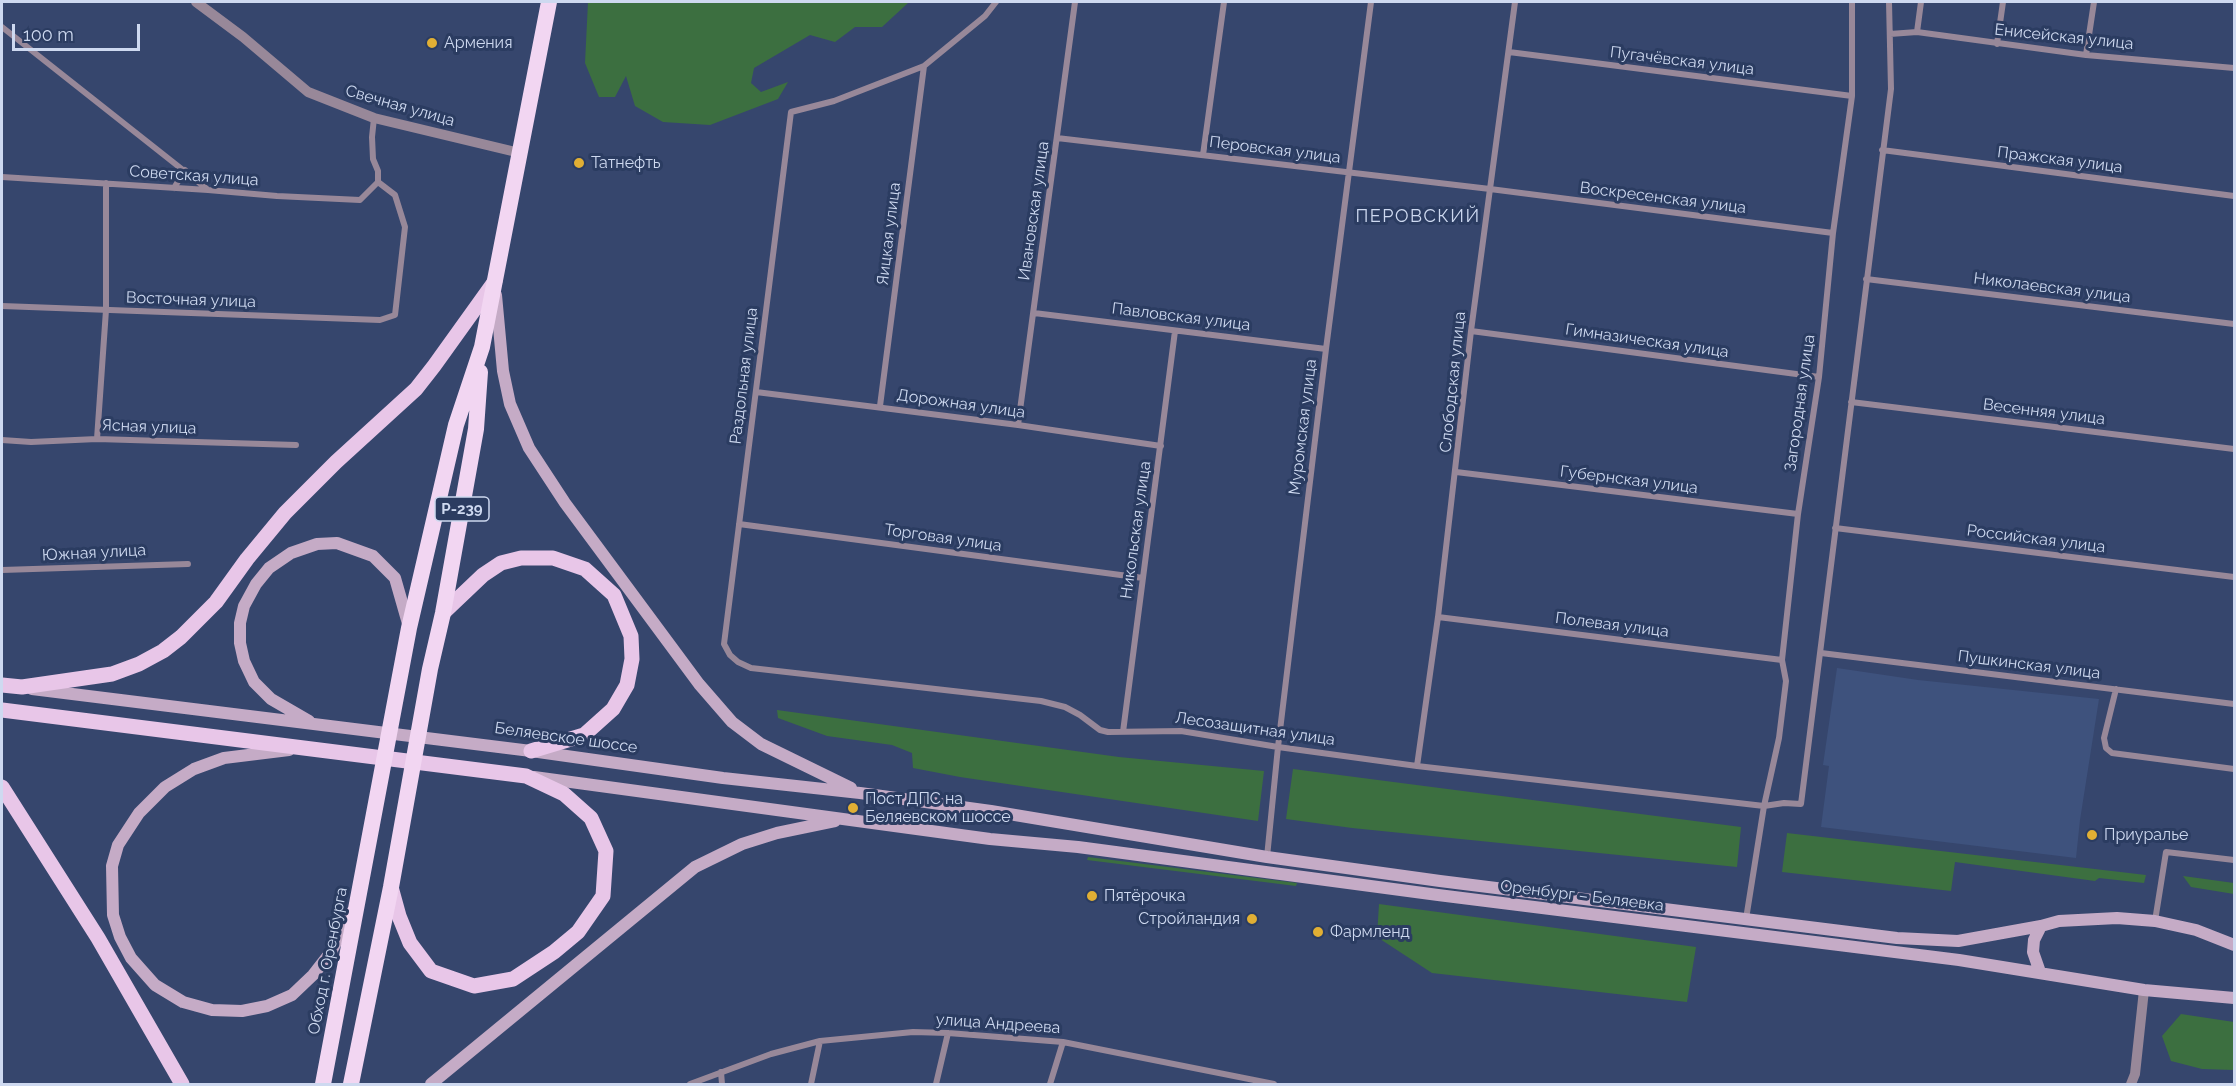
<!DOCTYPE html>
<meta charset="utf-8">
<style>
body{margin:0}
#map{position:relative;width:2236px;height:1086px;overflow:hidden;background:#36466d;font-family:Raleway,sans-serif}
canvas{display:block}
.frame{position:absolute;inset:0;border:3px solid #ced9f0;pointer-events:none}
.scale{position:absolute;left:12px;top:24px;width:128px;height:27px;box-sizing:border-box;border:3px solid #ced9f0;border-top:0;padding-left:8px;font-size:18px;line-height:21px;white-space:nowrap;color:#ced9f0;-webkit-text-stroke:4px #2b3c61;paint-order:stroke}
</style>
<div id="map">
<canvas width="2236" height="1086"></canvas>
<div class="frame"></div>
<div class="scale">100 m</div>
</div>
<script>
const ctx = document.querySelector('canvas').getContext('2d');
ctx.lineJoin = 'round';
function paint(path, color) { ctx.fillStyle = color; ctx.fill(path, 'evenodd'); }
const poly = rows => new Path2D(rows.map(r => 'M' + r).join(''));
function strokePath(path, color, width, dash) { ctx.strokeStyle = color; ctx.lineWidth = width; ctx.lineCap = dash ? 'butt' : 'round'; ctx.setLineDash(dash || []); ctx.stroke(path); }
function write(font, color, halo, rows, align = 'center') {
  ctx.font = font + ' Raleway,sans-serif'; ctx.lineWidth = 6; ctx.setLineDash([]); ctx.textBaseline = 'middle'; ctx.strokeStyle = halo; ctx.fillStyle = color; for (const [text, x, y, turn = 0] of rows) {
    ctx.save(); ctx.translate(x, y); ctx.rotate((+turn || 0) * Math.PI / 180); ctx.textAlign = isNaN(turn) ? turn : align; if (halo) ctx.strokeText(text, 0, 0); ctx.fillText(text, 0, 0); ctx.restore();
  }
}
const built = poly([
 [1837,668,1918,680,2099,699,2080,820,2076,858,1821,827,1829,766,1823,765]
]);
const green = poly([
 [588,2,908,2,908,3,882,27,855,27,835,42,810,35,754,68,751,83,761,92,788,82,778,99,710,125,663,122,635,106,626,76,615,97,599,97,585,63],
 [777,710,1119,757,1264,771,1258,821,960,777,913,768,912,753,892,745,827,736,778,718],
 [1293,769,1741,827,1737,867,1352,828,1286,819],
 [1787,833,2146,875,2144,883,2099,878,2095,881,1955,862,1951,891,1782,872],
 [1088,857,1297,883,1296,886,1087,860],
 [2183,876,2234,883,2234,894,2191,887],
 [1379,904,1696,947,1687,1002,1432,973,1377,937],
 [2181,1014,2234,1022,2234,1070,2202,1069,2171,1061,2162,1036]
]);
const minor = poly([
 [996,2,985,16,924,66,834,101,791,112,724,644,730,655,738,662,751,668,1041,701,1065,707,1080,715,1100,730,1108,732,1181,731,1278,747,1417,766,1764,806,1784,803,1801,804,1891,89,1889,2],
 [2,27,207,189],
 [1917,32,1921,2],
 [1890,34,1917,32,2086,55,2234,68],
 [1997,44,2003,2],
 [1509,52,1852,96],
 [2086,55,2094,2],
 [1057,138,1490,189,1833,233],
 [1882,150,2234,196],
 [1203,155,1224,2],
 [2,177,208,190,277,196,360,200,378,182],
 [174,188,185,170],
 [1866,279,2234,324],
 [2,306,380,320,395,315,405,227,395,195,378,182,378,171,373,159,372,137,374,118],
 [1034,313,1326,349],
 [1471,331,1819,377],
 [756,392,1018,425,1161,446],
 [1851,402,2234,449],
 [880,406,924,66],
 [1018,425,1075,2],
 [97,439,106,310,106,183],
 [2,440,31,442,97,439,296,445],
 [1456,472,1798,514],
 [739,524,1143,578],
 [1835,528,2234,577],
 [2,570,188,564],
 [1438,617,1782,660],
 [1821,653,2234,704],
 [2116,689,2104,738,2106,748,2112,753,2234,769],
 [1123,732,1175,331],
 [1417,766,1438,617,1471,331,1515,2],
 [1267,857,1278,747,1326,349,1371,2],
 [1746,919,1764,806,1779,738,1786,681,1782,660,1798,514,1819,377,1833,233,1852,96,1852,2],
 [2155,921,2166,852,2234,860],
 [721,1072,722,1084],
 [690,1084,771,1054,820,1041,913,1032,948,1033,1063,1042,1274,1084],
 [811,1084,820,1041],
 [936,1084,948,1033],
 [1050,1084,1063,1042]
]);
const tertiary = poly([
 [196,2,243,37,308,92,374,118,520,153],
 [2131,1084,2135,1074,2144,990]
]);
const secondary = poly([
 [496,295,503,371,510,404,529,448,565,503,699,684,732,722,761,744,851,788],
 [32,689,531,751,723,778,860,793,991,811,1267,857,1440,881,1897,938,1958,941,2041,926],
 [309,721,271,699,254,682,244,661,240,643,240,623,244,606,256,584,269,568,291,553,317,544,337,543,373,556,395,578,409,627],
 [289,750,224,758,194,769,165,787,139,813,118,845,112,866,113,915,120,937,131,958,155,985,183,1002,212,1010,242,1011,267,1006,292,995,313,975,331,952,352,912],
 [534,777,990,839,1078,847,1438,895,1959,960,2144,990,2234,998],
 [2040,972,2033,952,2034,940,2041,926,2059,921,2117,918,2155,921,2196,930,2234,945],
 [431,1084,695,867,742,844,777,833,835,821]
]);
const primary = poly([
 [443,613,483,575,501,563,521,558,553,558,585,569,614,595,631,636,632,659,627,685,613,709,584,735,531,751],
 [2,685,22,687,112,674,139,664,163,651,181,637,216,602,247,559,285,513,336,462,416,389,434,366,495,281],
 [2,710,526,776,564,794,591,818,606,851,603,896,578,932,554,952,513,979,474,986,431,971,410,943,399,916,391,887],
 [2,787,98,938,182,1084]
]);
const trunk = poly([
 [323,1084,409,628,456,425,482,347,549,2],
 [351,1084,391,887,430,669,443,613,476,429,480,372]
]);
const markers = [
 [432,43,6,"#e1af34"],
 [579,163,6,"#e1af34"],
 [853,808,6,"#e1af34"],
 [2092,835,6,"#e1af34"],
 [1092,896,6,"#e1af34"],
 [1252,919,6,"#e1af34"],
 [1318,932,6,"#e1af34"]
];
const shields = [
 [462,509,54]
];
const shieldNames = [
 ["Р-239",462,509]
];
const streetNames = [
 ["Енисейская улица",2064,37,6],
 ["Пугачёвская улица",1682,61,7],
 ["Свечная улица",400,106,16],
 ["Перовская улица",1275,150,7],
 ["Пражская улица",2060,160,7],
 ["Советская улица",194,176,4],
 ["Воскресенская улица",1663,198,7],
 ["Ивановская улица",1034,211,-82],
 ["Яицкая улица",889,234,-83],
 ["Николаевская улица",2052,288,7],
 ["Восточная улица",191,300,2],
 ["Павловская улица",1181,317,7],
 ["Гимназическая улица",1647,341,8],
 ["Раздольная улица",744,376,-83],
 ["Слободская улица",1453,382,-84],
 ["Загородная улица",1800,403,-82],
 ["Дорожная улица",961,404,8],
 ["Весенняя улица",2044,412,7],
 ["Ясная улица",149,427,2],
 ["Муромская улица",1303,427,-83],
 ["Губернская улица",1629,480,7],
 ["Никольская улица",1136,530,-82],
 ["Торговая улица",943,538,8],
 ["Российская улица",2036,539,7],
 ["Южная улица",94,553,-3],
 ["Полевая улица",1612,625,7],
 ["Пушкинская улица",2029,665,7],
 ["Лесозащитная улица",1255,729,8],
 ["Беляевское шоссе",566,738,8],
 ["Оренбург – Беляевка",1582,896,7],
 ["Обход г. Оренбурга",328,961,-79],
 ["улица Андреева",998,1024,4]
];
const poiNames = [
 ["Армения",444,43],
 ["Татнефть",591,163],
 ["Пост ДПС на",865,799],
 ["Беляевском шоссе",865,817],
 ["Приуралье",2104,835],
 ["Пятёрочка",1104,896],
 ["Стройландия",1240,919,"right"],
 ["Фармленд",1330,932]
];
const neighbourhoodNames = [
 ["ПЕРОВСКИЙ",1418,217]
];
paint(built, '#3e527d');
paint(green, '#3c6f40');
strokePath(minor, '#988899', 6);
strokePath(tertiary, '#988899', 10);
strokePath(secondary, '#c5abc6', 12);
strokePath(primary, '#e8c6e8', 15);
strokePath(trunk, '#f2d6f2', 16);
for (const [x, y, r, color] of markers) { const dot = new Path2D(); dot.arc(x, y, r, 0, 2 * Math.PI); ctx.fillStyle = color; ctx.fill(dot); strokePath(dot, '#2b3c61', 2); }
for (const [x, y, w] of shields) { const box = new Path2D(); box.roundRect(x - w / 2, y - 12, w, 24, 4.5); ctx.fillStyle = '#2b3c61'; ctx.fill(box); strokePath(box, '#ced9f0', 1.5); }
write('bold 15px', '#ced9f0', null, shieldNames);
write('16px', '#ced9f0', '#2b3c61', streetNames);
write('16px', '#ced9f0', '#2b3c61', poiNames, 'left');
ctx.letterSpacing = '1.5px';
write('18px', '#ced9f0', '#2b3c61', neighbourhoodNames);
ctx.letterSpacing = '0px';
</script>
